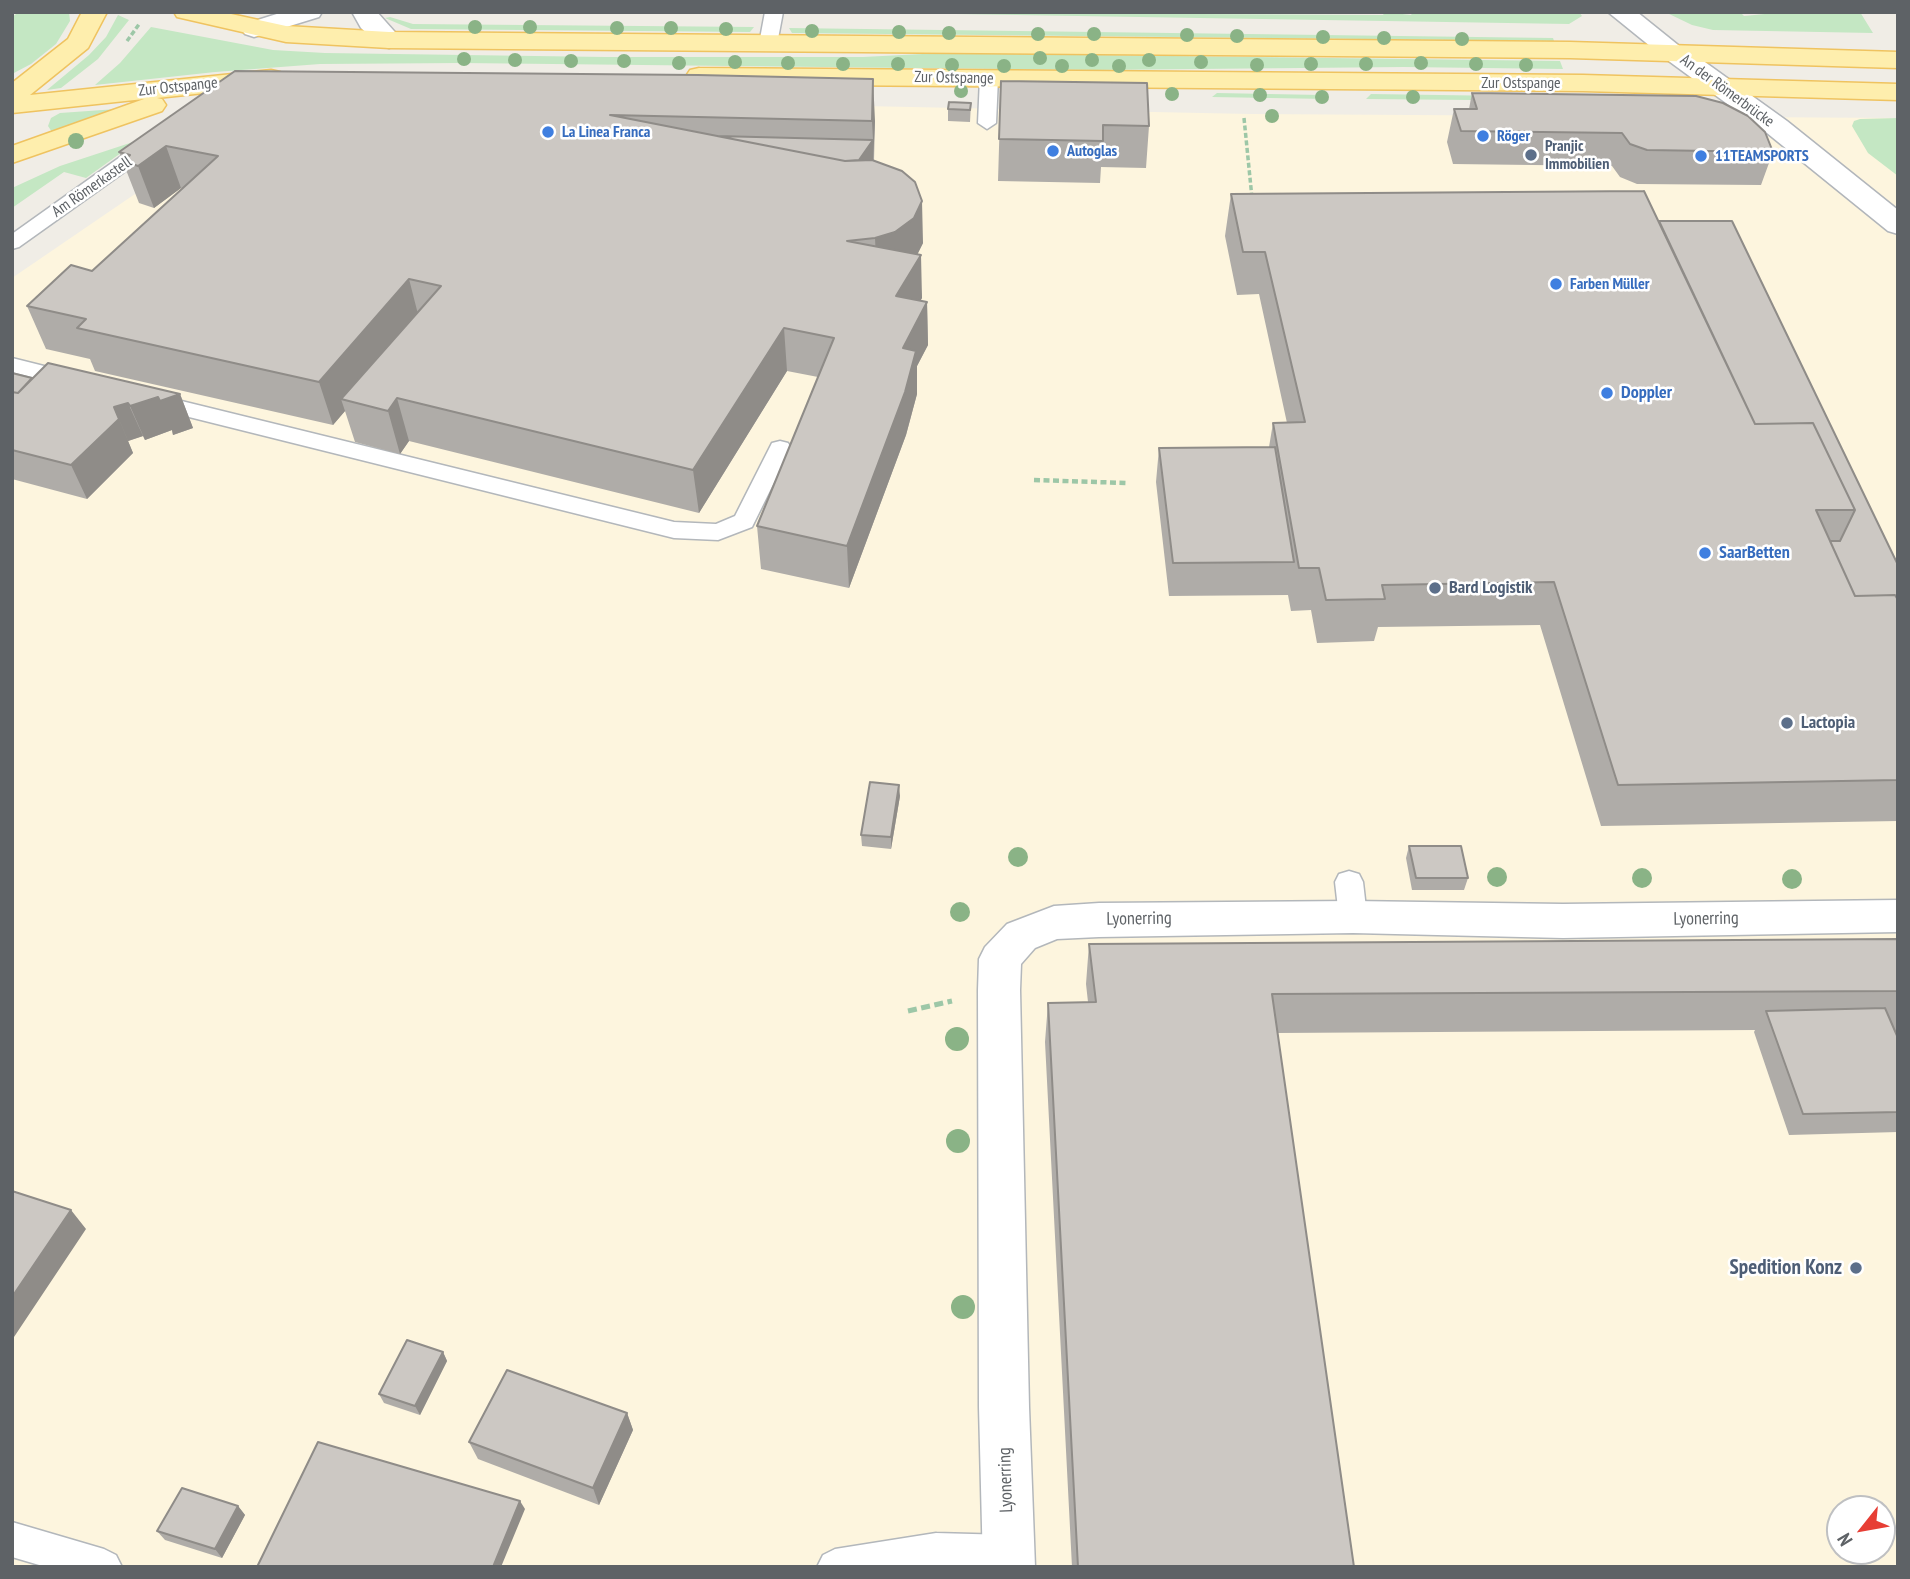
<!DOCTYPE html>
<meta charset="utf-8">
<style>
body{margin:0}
#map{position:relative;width:1910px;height:1579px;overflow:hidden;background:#f0ede6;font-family:"PT Sans Narrow",sans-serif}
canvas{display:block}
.frame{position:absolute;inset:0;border:14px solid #5e6266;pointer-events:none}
.north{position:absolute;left:1826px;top:1495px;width:70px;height:70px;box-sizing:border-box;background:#fff;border:2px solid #bfc0c2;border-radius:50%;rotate:239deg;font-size:19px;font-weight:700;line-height:28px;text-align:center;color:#5e6266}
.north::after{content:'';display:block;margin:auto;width:24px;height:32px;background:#e73e35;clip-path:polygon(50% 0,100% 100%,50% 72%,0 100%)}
</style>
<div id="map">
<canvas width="1910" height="1579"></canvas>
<div class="frame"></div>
<div class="north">N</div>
</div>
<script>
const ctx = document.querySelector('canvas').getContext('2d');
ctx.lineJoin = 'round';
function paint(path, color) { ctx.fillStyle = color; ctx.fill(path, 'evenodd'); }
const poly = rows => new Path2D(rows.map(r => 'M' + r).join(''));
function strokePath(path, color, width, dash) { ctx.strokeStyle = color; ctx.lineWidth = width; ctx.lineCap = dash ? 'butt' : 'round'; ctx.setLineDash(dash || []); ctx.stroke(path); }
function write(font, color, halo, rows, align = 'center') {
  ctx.font = font + ' "PT Sans Narrow",sans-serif'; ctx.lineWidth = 5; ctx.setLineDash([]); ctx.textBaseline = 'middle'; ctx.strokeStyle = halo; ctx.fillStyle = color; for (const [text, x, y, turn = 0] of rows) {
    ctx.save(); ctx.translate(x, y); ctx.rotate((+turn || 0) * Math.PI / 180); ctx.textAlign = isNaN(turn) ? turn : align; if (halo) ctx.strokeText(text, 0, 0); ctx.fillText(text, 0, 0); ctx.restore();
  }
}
const commercial = poly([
 [572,100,1250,114,1898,118,1898,1567,12,1567,12,278,135,194],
 [1840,1509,1882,1509,1882,1551,1840,1551]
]);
const green = poly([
 [19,12,69,12,70,21,56,44,31,64,12,74,12,17],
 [423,12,757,12,757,14],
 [832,12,1383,15,1385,12,1411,15,1413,12,1579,12,1582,16,1569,24],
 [1665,12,1740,12,1744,16,1785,12,1860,12,1873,33,1713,30,1692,25],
 [118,15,129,20,98,59,61,88,47,90,89,55,106,37],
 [390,17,413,24,754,27,750,32,411,29,385,18],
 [151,27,273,50,325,53,605,57,863,57,942,53,1560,61,1563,69,1404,67,1094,70,462,63,320,64,215,72,95,85,120,63],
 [789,28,1553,38,1554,41,792,33],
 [1217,93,1321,95,1328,99,1212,97],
 [1371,94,1575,97,1577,101,1366,99],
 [117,109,52,132,48,126,51,118,60,113],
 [1898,118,1898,176,1868,153,1852,126,1854,121,1860,119],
 [139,140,86,178,64,172,12,208,12,188,60,166]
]);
const pathFar2 = poly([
 [127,41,140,23],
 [1244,118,1252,198]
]);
const pathFar1 = poly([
 [1034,480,1126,483]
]);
const path = poly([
 [908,1011,952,1001]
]);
const lane = poly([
 [765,12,783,12,777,44,768,49,759,44,765,12],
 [989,73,998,78,996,123,987,129,978,123,980,78,989,73],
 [151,138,160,144,158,148,19,247,12,249,12,234,144,140,151,138],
 [12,358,80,375,83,380,80,385,72,387,12,372,12,358],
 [153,394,674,522,716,524,735,516,772,443,780,441,788,443,791,448,752,527,718,540,674,538,145,406,142,401,145,396,153,394],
 [1349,871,1359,874,1363,882,1367,917,1363,925,1353,928,1343,925,1339,917,1335,882,1339,874,1349,871],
 [12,1522,104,1549,116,1555,122,1567,46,1567,12,1557,12,1522],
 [936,1533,1009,1535,1021,1541,1027,1553,1018,1567,817,1567,823,1555,835,1549,936,1533]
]);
const street = poly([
 [283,12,322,12,319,17,254,37,245,34,241,29,245,24,283,12],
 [352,12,377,12,402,40,398,45,389,48,380,45,361,28,352,12],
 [1608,12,1637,12,1688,53,1684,59,1675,61,1666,59,1608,12],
 [1898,900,1898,932,1563,938,1353,933,1099,937,1057,939,1035,948,1021,964,1020,990,1029,1407,1035,1567,983,1567,979,1407,978,990,979,959,985,947,1007,924,1054,906,1099,903,1353,901,1563,904,1898,900]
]);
const secondary = poly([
 [1675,45,1684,47,1787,121,1898,210,1898,234,1888,231,1767,133,1666,59,1662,53,1666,47,1675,45]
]);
const primary = poly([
 [82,12,107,12,88,48,30,95,271,70,280,72,284,78,280,84,271,86,157,98,162,99,166,105,162,111,12,163,12,146,144,99,12,113,12,83,68,39,82,12],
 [174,12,222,12,286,26,389,32,1570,42,1898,52,1898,68,1570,58,389,48,286,42,177,17,174,12],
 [699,68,1583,75,1898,84,1898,100,1583,91,699,84,690,82,686,76,690,70,699,68]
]);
const trees = [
 [475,27,7],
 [530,27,7],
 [617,28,7],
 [671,28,7],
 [726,29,7],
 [812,31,7],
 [899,32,7],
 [949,33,7],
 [1038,34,7],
 [1094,34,7],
 [1187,35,7],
 [1237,36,7],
 [1323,37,7],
 [1384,38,7],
 [1462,39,7],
 [1040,58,7],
 [464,59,7],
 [515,60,7],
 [1092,60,7],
 [1149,60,7],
 [571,61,7],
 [624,61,7],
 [735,62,7],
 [1201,62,7],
 [679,63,7],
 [788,63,7],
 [1421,63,7],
 [843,64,7],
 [898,64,7],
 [1311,64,7],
 [1366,64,7],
 [1476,64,7],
 [952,65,7],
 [1257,65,7],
 [1526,65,7],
 [1004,66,7],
 [1062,66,7],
 [1119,66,7],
 [961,91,7],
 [1172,94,7],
 [1260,95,7],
 [1322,97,7],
 [1413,97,7],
 [1272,116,7],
 [76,141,8],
 [1018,857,10],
 [1497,877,10],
 [1642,878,10],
 [1792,879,10],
 [960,912,10],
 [957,1039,12],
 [958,1141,12],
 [963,1307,12]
];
const wall = poly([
 [235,71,875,121,874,161,923,243,917,255,922,298,920,301,927,302,928,345,917,366,917,394,906,435,849,588,761,569,757,526,818,377,787,371,699,513,409,441,400,454,355,442,345,411,333,425,95,371,90,359,46,349,27,306,92,271,183,188,181,188,154,208,139,203,119,152],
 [1001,81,1149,126,1146,168,1101,167,1100,183,998,181],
 [1472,93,1773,152,1761,185,1637,184,1620,177,1612,166,1453,164,1447,142,1454,109,1469,109],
 [971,103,970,122,948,121,948,109],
 [1231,194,1659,221,1898,565,1898,821,1601,826,1540,625,1378,627,1374,641,1317,643,1311,610,1291,611,1288,595,1169,596,1156,482,1159,448,1269,447,1273,423,1287,423,1259,294,1237,295,1225,236],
 [12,373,32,378,180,394,193,428,173,435,172,430,145,440,143,436,128,441,133,453,87,499,12,479],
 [900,796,891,849,862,846,861,835],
 [1409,846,1468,878,1464,890,1412,890,1406,858],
 [1898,939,1898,1132,1789,1135,1754,1032,1755,1030,1277,1033,1354,1567,1072,1567,1045,1042,1048,1003,1088,1002,1086,984,1089,944],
 [443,1352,447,1361,420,1415,384,1403,379,1394],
 [627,1413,633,1430,599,1505,478,1459,469,1442],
 [238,1506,245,1515,222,1558,165,1540,157,1531]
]);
const shadedWall = poly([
 [873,79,875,121,873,163,846,180,873,140,872,121],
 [166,146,181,188,154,208,138,166],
 [922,201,923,243,914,261,877,281,875,238],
 [921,255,922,298,898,339,896,296],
 [409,279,420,322,341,399,345,411,333,425,319,382],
 [927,302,928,345,917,366,917,394,906,435,849,588,847,546,903,348],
 [784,328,787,371,699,513,693,470],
 [180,394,193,428,173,435,172,430,145,440,130,406,158,397],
 [397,398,409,441,400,454,388,411],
 [128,403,143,436,128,441,114,407],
 [119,419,133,453,87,499,71,465],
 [899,785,900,796,891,849,891,837],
 [71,1210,86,1229,12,1340,12,1297],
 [443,1352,447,1361,420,1415,415,1406],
 [627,1413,633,1430,599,1505,593,1488],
 [520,1501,525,1509,501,1567,493,1567],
 [238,1506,245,1515,222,1558,215,1549]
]);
const building = poly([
 [235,71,698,75,873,79,872,121,610,115,845,161,872,160,902,171,915,182,922,201,914,218,895,232,875,238,847,241,921,255,896,296,927,302,903,348,916,351,905,392,847,546,757,526,834,338,784,328,693,470,397,398,388,411,341,399,441,286,409,279,319,382,77,328,86,319,27,306,71,265,92,271,218,156,166,146,138,166,124,161,130,155,119,152,235,71],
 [1001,81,1147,83,1149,126,1103,125,1103,141,999,139,1001,81],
 [1472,93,1696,96,1723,103,1748,116,1765,132,1773,152,1647,150,1630,144,1622,133,1461,131,1454,109,1477,109,1472,93],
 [949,102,971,103,970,110,948,109,949,102],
 [717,136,873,140,859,160,845,161,717,136],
 [1644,191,1755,424,1813,423,1855,510,1816,510,1855,596,1895,595,1898,600,1898,780,1618,785,1554,582,1382,585,1385,599,1326,600,1319,568,1299,568,1273,423,1305,422,1265,252,1243,252,1231,194,1644,191],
 [1659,221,1732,221,1898,565,1898,600,1895,595,1855,596,1830,541,1840,541,1855,510,1813,423,1755,424,1659,221],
 [48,363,180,394,160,401,158,397,130,406,128,403,114,407,119,419,71,465,12,450,12,392,18,393,48,363],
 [12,373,32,378,18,393,12,392,12,373],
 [1275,447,1294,562,1173,563,1159,448,1275,447],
 [870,782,899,785,891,837,861,835,870,782],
 [1409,846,1461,846,1468,878,1416,878,1409,846],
 [1898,939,1898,991,1272,994,1354,1567,1078,1567,1048,1003,1096,1002,1089,944,1898,939],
 [1885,1008,1898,1038,1898,1112,1803,1114,1766,1011,1885,1008],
 [12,1191,71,1210,12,1297,12,1191],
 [407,1340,443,1352,415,1406,379,1394,407,1340],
 [507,1370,627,1413,593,1488,469,1442,507,1370],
 [318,1442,520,1501,493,1567,257,1567,318,1442],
 [182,1488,238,1506,215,1549,157,1531,182,1488]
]);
const markers = [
 [548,132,7,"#3f7fe0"],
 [1483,136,7,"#3f7fe0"],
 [1053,151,7,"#3f7fe0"],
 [1531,155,7,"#5c6f8a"],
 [1701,156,7,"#3f7fe0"],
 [1556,284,7,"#3f7fe0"],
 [1607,393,7,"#3f7fe0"],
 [1705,553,7,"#3f7fe0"],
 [1435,588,7,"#5c6f8a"],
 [1787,723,7,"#5c6f8a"],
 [1856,1268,7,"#5c6f8a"]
];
const farStreetnames = [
 ["Zur Ostspange",954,78,1],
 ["Zur Ostspange",1521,83],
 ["Zur Ostspange",178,87,-6],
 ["An der Römerbrücke",1727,91,36],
 ["Am Römerkastell",92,187,-35]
];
const farShopnames = [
 ["La Linea Franca",562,132],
 ["Röger",1497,136],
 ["Autoglas",1067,151],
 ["11TEAMSPORTS",1715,156],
 ["Farben Müller",1570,284]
];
const farServicenames = [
 ["Pranjic",1545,146],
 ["Immobilien",1545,164]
];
const shopNames = [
 ["Doppler",1621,393],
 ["SaarBetten",1719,553]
];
const serviceNames = [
 ["Bard Logistik",1449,588],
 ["Lactopia",1801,723]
];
const streetNames = [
 ["Lyonerring",1139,919,-1],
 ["Lyonerring",1706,919,-1],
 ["Lyonerring",1006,1480,-92]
];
const nearServicenames = [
 ["Spedition Konz",1842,1268]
];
paint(commercial, '#fdf5de');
paint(green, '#c4e7c3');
strokePath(lane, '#b3b7bb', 3);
strokePath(street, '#b3b7bb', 3);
strokePath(secondary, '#b2b6bb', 3);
strokePath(primary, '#efc360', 3);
strokePath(pathFar2, '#9dc7a7', 3.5, [5, 2.5]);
strokePath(pathFar1, '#9dc7a7', 4.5, [6, 3.5]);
strokePath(path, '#9dc7a7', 5, [9, 4.5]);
paint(lane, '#fff');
paint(street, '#fff');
paint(secondary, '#fff');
paint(primary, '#feeead');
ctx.fillStyle = '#8ab386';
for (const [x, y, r] of trees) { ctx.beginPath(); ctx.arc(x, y, r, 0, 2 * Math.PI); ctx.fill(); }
paint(wall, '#afaca8');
paint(shadedWall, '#8f8c88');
paint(building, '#ccc8c3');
strokePath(building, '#8f8c88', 2);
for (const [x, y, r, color] of markers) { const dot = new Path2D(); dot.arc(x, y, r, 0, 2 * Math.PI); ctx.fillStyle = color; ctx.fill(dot); strokePath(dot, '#fff', 2.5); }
write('16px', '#5e6266', '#fff', farStreetnames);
write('bold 16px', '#366cbe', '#fff', farShopnames, 'left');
write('bold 16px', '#4e5e75', '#fff', farServicenames, 'left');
write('bold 18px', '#366cbe', '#fff', shopNames, 'left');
write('bold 18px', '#4e5e75', '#fff', serviceNames, 'left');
write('18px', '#5e6266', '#fff', streetNames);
write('bold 21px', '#4e5e75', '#fff', nearServicenames, 'right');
</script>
